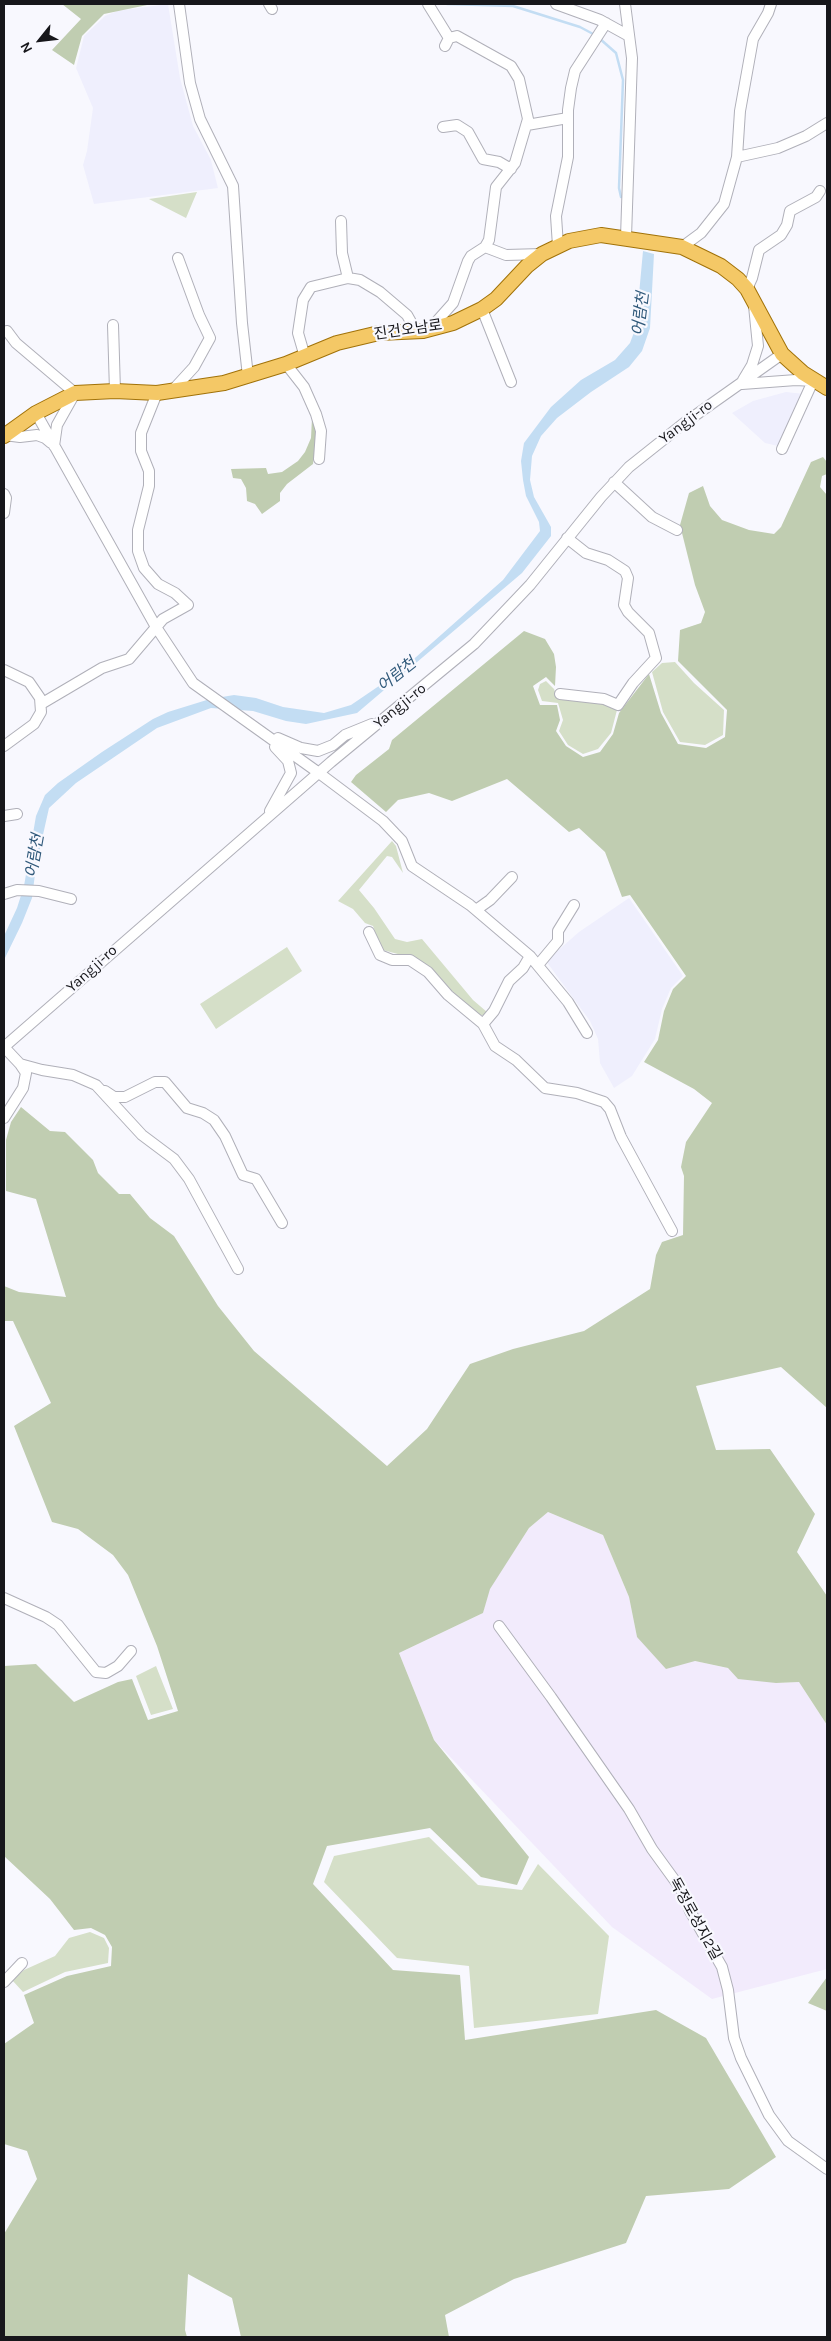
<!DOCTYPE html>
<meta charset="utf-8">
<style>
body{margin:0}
#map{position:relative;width:831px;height:2341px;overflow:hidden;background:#f8f8fe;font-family:Karla,sans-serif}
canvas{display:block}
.frame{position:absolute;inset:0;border:5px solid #17171b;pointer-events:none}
.north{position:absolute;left:15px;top:15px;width:50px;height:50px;-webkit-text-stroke:4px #f8f8fe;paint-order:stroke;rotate:241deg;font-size:14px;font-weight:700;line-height:20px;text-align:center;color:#17171b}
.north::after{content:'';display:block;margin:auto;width:18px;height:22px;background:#17171b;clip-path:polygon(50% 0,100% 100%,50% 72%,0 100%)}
</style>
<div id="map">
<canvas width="831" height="2341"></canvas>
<div class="frame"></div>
<div class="north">N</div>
</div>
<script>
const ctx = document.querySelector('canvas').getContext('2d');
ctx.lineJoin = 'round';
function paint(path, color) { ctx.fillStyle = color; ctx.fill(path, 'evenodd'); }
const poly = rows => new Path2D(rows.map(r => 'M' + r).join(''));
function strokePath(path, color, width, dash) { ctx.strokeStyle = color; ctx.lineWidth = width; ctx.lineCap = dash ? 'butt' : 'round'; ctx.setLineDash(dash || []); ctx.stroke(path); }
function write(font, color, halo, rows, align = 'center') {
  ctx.font = font + ' Karla,"Noto Sans KR",sans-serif'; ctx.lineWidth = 4.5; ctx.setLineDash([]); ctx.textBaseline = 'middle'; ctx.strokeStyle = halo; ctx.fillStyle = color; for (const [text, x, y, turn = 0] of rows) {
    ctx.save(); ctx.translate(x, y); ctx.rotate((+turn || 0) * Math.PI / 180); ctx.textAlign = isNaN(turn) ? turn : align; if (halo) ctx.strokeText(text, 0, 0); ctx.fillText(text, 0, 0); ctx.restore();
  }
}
const industrial = poly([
 [548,1512,603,1535,629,1597,637,1637,695,1661,728,1668,776,1683,799,1682,827,1725,827,1969,712,1999,612,1927,434,1740,399,1653,483,1613,489,1589,529,1528]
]);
const built = poly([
 [168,4,180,78,193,126,211,160,218,188,94,204,83,165,87,151,93,108,76,68,84,36,105,16,117,11],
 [786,392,804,394,778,446,765,443,732,413,753,401],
 [629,898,683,976,671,988,662,1009,655,1039,632,1076,614,1088,600,1063,598,1039,590,1021,546,961,579,932]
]);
const green = poly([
 [197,192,186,218,149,199],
 [675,662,694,683,724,710,723,735,705,745,680,742,663,712,652,672,662,663],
 [546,681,554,689,557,697,605,703,617,710,611,733,598,749,583,754,568,745,559,731,563,720,558,703,542,701,538,690,540,684],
 [392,841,396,846,403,873,392,857,387,856,359,890,374,908,395,939,407,942,422,939,473,1000,487,1012,484,1015,478,1015,462,1002,435,972,420,960,383,950,380,946,373,926,365,923,353,909,338,901],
 [287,947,302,971,216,1029,200,1004],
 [156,1666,173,1709,151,1715,136,1676],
 [429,1837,478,1885,522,1890,538,1864,609,1936,598,2014,474,2028,469,1966,397,1958,324,1882,334,1856],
 [90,1932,104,1938,109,1948,108,1963,65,1972,23,1992,12,1980,24,1970,55,1956,69,1938]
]);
const forest = poly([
 [62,4,152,4,104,14,82,36,74,65,52,50,81,19],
 [312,418,317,436,313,464,287,484,280,493,280,501,262,514,255,504,247,501,246,488,241,479,233,478,231,469,266,468,268,474,282,472,298,461,305,452,311,438],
 [823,457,827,462,827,474,822,476,820,487,827,495,827,1408,781,1367,696,1386,716,1450,770,1449,815,1514,797,1552,827,1596,827,1725,799,1682,776,1683,738,1679,728,1668,695,1661,666,1669,637,1637,629,1597,603,1535,548,1512,529,1528,490,1589,483,1613,399,1653,434,1740,529,1857,517,1885,481,1877,430,1828,327,1846,313,1884,393,1970,460,1975,465,2040,656,2010,706,2038,776,2157,729,2189,646,2196,626,2243,514,2279,445,2315,449,2337,241,2337,232,2298,188,2274,185,2330,187,2337,4,2337,4,2234,37,2179,27,2151,4,2144,4,2044,34,2023,24,1995,67,1976,111,1966,112,1947,105,1935,91,1928,74,1930,50,1899,4,1856,4,1666,36,1664,74,1702,118,1682,132,1679,148,1720,178,1711,157,1646,128,1575,113,1555,78,1529,52,1522,14,1426,51,1403,13,1321,4,1321,4,1286,19,1292,66,1297,36,1199,6,1191,6,1140,11,1122,21,1107,50,1131,65,1132,93,1160,98,1173,119,1194,130,1194,150,1218,174,1236,218,1306,254,1351,387,1466,427,1429,470,1364,513,1349,584,1331,650,1289,656,1255,662,1242,683,1235,684,1176,681,1167,686,1142,712,1103,694,1089,644,1062,658,1040,664,1011,673,989,686,976,630,895,622,897,605,852,579,828,569,832,507,779,452,801,429,793,398,800,386,812,351,782,356,775,389,749,392,740,524,631,545,639,554,654,556,667,555,686,546,677,533,686,540,705,557,705,560,720,556,731,566,746,583,757,600,752,613,734,619,713,649,674,661,713,678,744,706,748,725,737,727,710,678,661,680,630,701,623,705,612,695,585,680,525,689,493,703,486,710,506,722,520,749,530,774,534,781,527,811,462],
 [827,1977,827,2011,808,2003]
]);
const water = poly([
 [643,251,654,254,650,328,642,351,629,367,591,392,557,418,541,436,532,456,530,480,534,497,551,527,551,536,522,573,357,713,306,724,286,721,253,711,211,708,157,728,76,783,49,808,36,866,32,898,22,923,4,960,4,936,17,908,24,886,36,816,45,795,58,783,102,752,153,719,168,712,210,699,234,695,256,698,283,707,324,713,351,705,398,673,503,580,540,531,539,522,526,496,523,480,521,461,524,443,551,407,581,380,615,360,630,343,636,327]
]);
const stream = poly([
 [447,4,513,6,580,27,595,35],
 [599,38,616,53,623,80,619,188,621,197]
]);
const minor = poly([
 [179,4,190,83,200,119,233,186,242,323,248,376],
 [269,4,272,9],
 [428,4,449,38],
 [556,4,600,20,629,36],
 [625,4,632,58,626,237],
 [527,125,568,118],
 [443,127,457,125,468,132,483,159,499,162,511,169],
 [737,157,778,148,806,136,827,123],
 [341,221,342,253,348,278],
 [558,246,556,216,568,157,568,110,571,88,575,71,606,23],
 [485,247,506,255,542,254],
 [682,247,701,233,724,204,737,157,740,111,753,39,768,13,771,4],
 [747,289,752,278,759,250,781,235,787,225,790,211,816,197,820,191],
 [482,309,511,382],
 [113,325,115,391],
 [429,330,453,303,468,261,471,256,485,247,489,240,496,187,515,163,528,119,519,79,511,66,457,36,449,38,445,46],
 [7,331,16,343,75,393,57,425,54,446],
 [305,357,298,333,303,300,311,287,348,278,360,280,380,292,407,315,416,331],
 [286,364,304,387,316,414,321,431,319,459],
 [743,380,752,365,758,346,754,306],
 [742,384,796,380,813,381,782,449],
 [172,391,194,367,210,338,199,315,178,258],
 [36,413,156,627,193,683,319,773,383,821,402,841,412,866,470,905,530,956,568,1002,587,1033],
 [5,435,20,437,37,435,45,438,51,443],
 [614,482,652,517,677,530],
 [4,494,6,498,4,513],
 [4,670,29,682,40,698,41,712,34,724,4,746],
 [560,694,604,699,618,705,633,683,656,658,649,633,628,612,624,605,628,578,625,571,608,560,586,553,567,538],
 [41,704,102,668,129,659,163,619,188,605,175,593,158,584,144,568,138,551,138,530,149,486,149,471,141,451,141,433,157,393],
 [278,738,301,748,318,751,333,745,345,735,372,724],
 [270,811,291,773,288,761,275,747],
 [4,816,17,814],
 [4,894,17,890,39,891,71,899],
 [476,910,490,900,512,877],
 [369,932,380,955,392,960,410,960,428,972,448,995,483,1024,495,1046,516,1060,545,1088,577,1093,604,1102,610,1109,621,1137,672,1231],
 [538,965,558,941,558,931,574,905],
 [483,1024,494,1011,509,981,523,968,530,956],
 [4,1047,331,762,474,644,530,585,601,497,629,467,683,424,782,354],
 [4,1047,20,1064,26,1073,23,1088,4,1118],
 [20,1064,42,1070,73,1075,96,1085,142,1135,174,1159,189,1179,238,1269],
 [105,1091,114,1097,125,1097,155,1082,165,1082,187,1108,203,1113,214,1120,225,1136,243,1175,256,1179,282,1223],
 [4,1598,46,1617,58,1625,96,1672,106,1673,118,1666,131,1651],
 [499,1626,551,1697,629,1809,652,1849,681,1889,690,1911,722,1967,728,1990,734,2038,741,2058,769,2115,788,2141,827,2169],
 [4,1982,22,1963]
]);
const major = poly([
 [4,436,36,413,75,393,115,391,157,393,224,383,286,364,337,343,379,333,423,331,453,323,482,309,496,299,527,266,542,254,569,241,601,235,682,247,721,266,738,279,747,289,782,354,803,373,827,388]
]);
const streetNames = [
 ["진건오남로",408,330,-8],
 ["Yangji-ro",686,422,-37],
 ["Yangji-ro",400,706,-39],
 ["Yangji-ro",92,969,-42],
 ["독정로성지2길",695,1919,61]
];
const waterNames = [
 ["어람천",641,314,-83],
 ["어람천",397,675,-38],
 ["어람천",35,856,-80]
];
paint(industrial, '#f2ebfc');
paint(built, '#efeffd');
paint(green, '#d5dfc8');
paint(forest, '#c0cdb1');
paint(water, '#c3ddf3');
strokePath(stream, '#c3ddf3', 2.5);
strokePath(minor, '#b0b0b9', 12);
strokePath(major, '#a17209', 16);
strokePath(minor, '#fff', 10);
strokePath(major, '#f4c866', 14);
write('15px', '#17171b', '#f8f8fe', streetNames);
write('italic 16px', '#315a7b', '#f8f8fe', waterNames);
</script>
